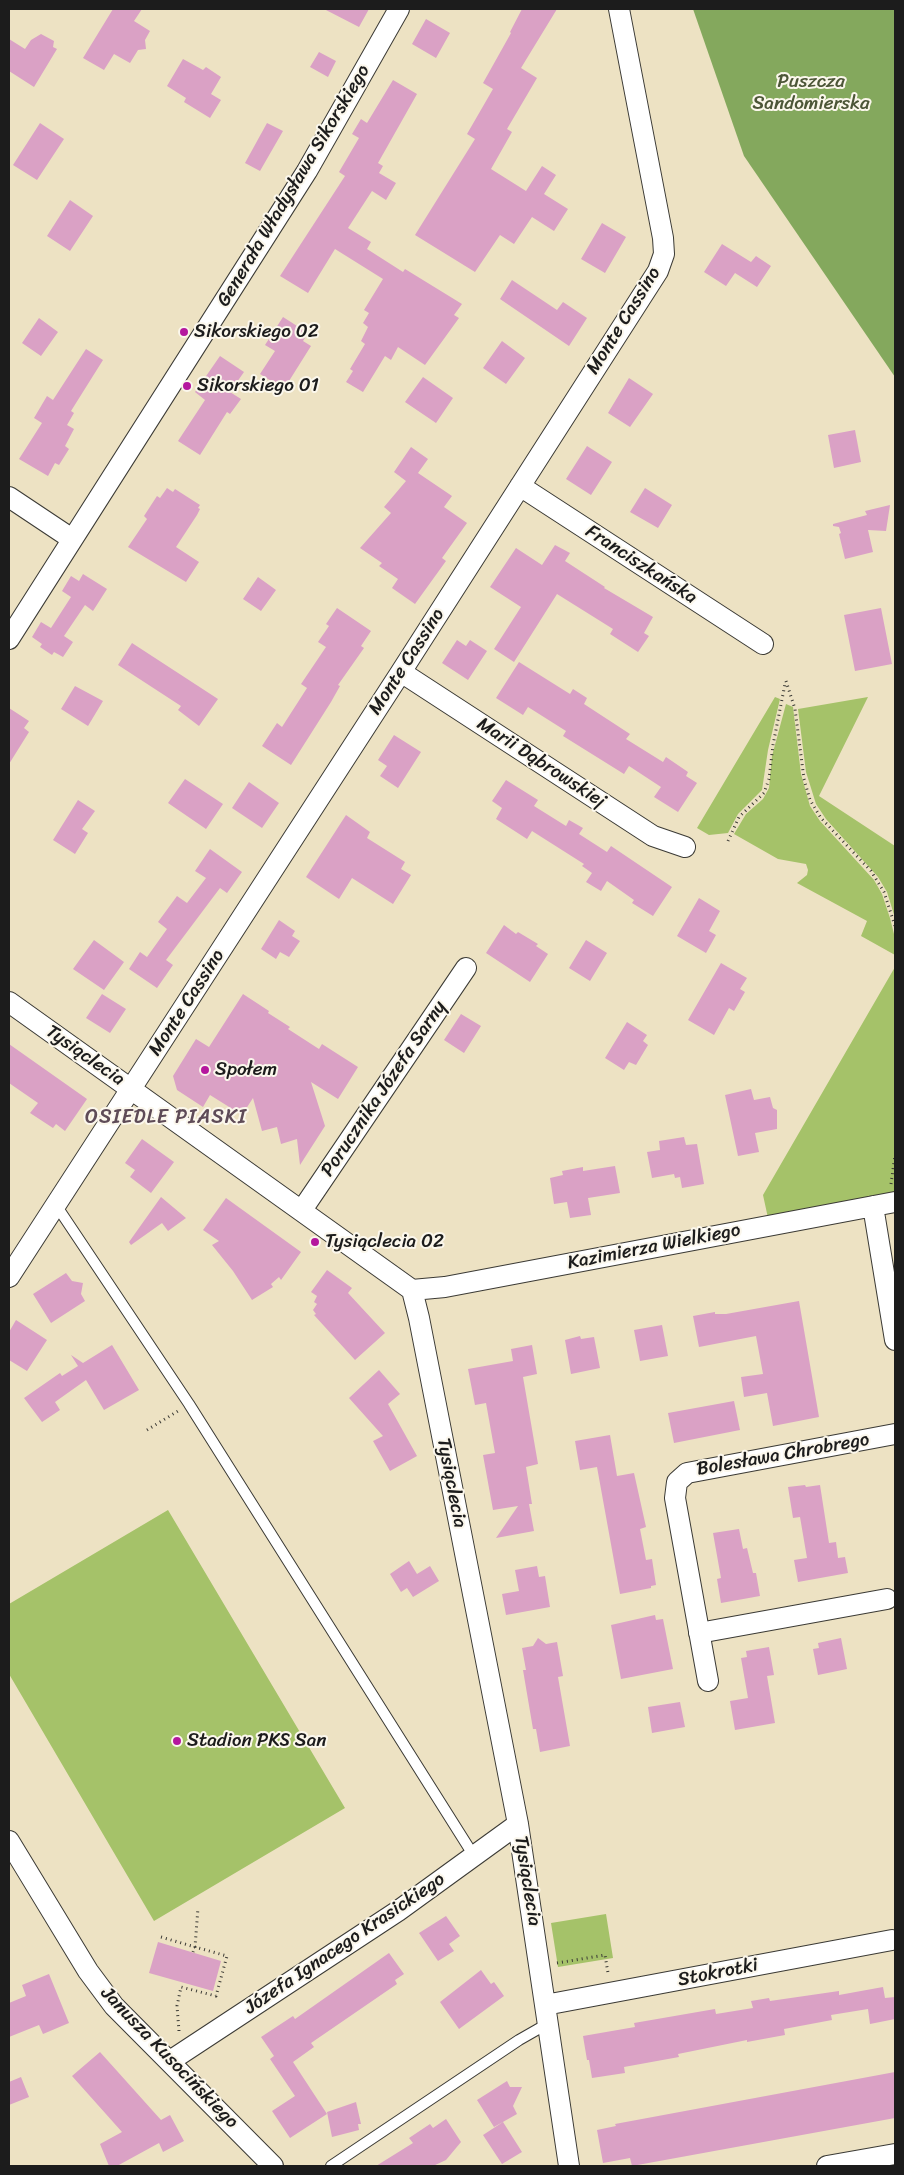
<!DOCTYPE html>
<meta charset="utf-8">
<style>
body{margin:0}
#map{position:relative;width:904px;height:2175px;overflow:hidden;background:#ede2c3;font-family:Sriracha,sans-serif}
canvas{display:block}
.frame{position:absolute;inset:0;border:10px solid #1c1c1c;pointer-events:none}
</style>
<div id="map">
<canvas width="904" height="2175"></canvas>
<div class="frame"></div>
</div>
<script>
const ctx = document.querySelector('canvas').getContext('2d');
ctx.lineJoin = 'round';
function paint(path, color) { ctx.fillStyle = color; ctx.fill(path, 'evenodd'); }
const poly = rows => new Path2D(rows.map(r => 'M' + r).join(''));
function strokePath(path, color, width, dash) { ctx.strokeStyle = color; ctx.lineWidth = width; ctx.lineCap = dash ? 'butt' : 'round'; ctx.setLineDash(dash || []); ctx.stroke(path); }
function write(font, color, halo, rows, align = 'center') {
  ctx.font = font + ' Sriracha,sans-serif'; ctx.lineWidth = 4; ctx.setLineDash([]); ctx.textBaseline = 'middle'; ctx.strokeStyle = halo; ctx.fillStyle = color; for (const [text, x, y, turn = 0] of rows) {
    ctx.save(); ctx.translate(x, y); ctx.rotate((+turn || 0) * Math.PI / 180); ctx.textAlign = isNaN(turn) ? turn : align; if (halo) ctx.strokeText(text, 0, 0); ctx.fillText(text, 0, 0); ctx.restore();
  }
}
const green = poly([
 [775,697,780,699,768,750,762,790,738,814,728,833,709,835,697,828],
 [868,697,819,796,895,846,895,918,887,892,878,877,826,819,816,804,806,772,798,709],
 [786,704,793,707,801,774,810,806,820,821,874,880,882,894,890,918,895,938,895,955,861,936,867,921,797,883,807,875,808,870,806,864,778,859,734,834,746,814,763,799,769,788,772,756],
 [895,967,895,1193,768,1218,763,1195],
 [168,1510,345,1808,154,1921,9,1674,9,1604],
 [606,1914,613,1958,558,1967,551,1923]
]);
const forest = poly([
 [693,9,895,9,895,377,744,156]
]);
const building = poly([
 [113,9,142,9,134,21,150,31,145,40,146,49,138,50,130,63,114,54,104,70,83,58],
 [324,9,369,9,359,27],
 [522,9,557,9,521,68,537,78,507,129,512,132,491,169,526,191,542,166,556,175,544,194,568,209,554,231,532,217,514,244,500,235,475,272,415,235,475,139,467,134,493,89,483,83,511,33,510,32],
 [426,19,450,33,436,58,412,44],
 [41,34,54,41,53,47,57,49,34,87,9,71,9,39,25,49,31,40],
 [319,52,336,61,328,77,310,67],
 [183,59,203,70,206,67,221,77,211,94,221,100,210,118,184,102,186,98,167,86],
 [393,80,417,94,378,163,383,166,379,173,396,183,386,200,372,191,348,228,371,242,367,249,403,272,405,269,462,304,454,315,459,318,425,365,398,347,391,360,385,356,363,392,346,382,353,371,350,369,365,344,361,341,368,327,363,323,369,313,364,310,383,279,335,249,308,293,280,276,345,176,339,172,359,138,352,134,361,119,367,123],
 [40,123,64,139,37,180,13,165],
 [267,123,283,131,260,171,245,163],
 [70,200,93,216,70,251,47,236],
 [602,223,626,237,605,273,581,259],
 [722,244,751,262,756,256,771,266,757,287,735,273,726,286,704,272],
 [512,280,557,310,563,302,587,318,569,346,500,299],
 [283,317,308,333,303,341,311,346,284,389,260,374,275,351,265,345],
 [39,318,58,332,41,356,22,343],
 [502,341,525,358,506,384,483,368],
 [86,349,103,360,71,411,74,413,67,425,74,429,65,446,69,449,59,465,55,463,48,476,19,459,42,423,34,418,47,396,53,400],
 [220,356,244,372,230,392,241,399,230,414,227,412,200,455,178,441,205,400,195,392],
 [423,377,453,398,436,423,405,402],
 [629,378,653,394,630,427,608,413],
 [855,430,861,462,834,468,828,435],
 [587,446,612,462,591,495,566,479],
 [411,447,428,459,418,473,452,496,444,507,467,523,442,558,446,561,415,604,392,588,398,579,379,566,382,563,360,548,391,513,384,507,406,481,394,472],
 [167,488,173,492,175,489,200,505,198,508,200,509,197,515,176,547,199,562,186,582,128,547,147,519,144,516,157,496,160,498],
 [645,488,672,505,658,528,630,512],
 [890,505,886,531,868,530,873,552,845,559,839,534,841,533,839,527,833,526,833,524,867,515,865,511],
 [555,545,570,553,565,561,605,587,604,588,653,617,644,633,649,636,638,652,610,634,613,629,557,594,514,662,494,649,521,607,490,587,516,548,542,565],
 [83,574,107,589,93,611,85,605,64,636,73,642,63,657,54,652,52,655,40,647,42,644,32,637,41,622,51,628,71,597,62,591,71,576,79,581],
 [258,577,276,590,261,611,243,599],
 [337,608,371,631,361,646,364,648,338,685,340,686,331,702,291,765,262,746,277,723,282,727,307,688,301,684,326,647,318,642,329,626,326,624],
 [881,608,892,664,855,671,844,615],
 [457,640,466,646,470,640,487,651,468,680,442,663],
 [132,643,218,699,199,726,178,710,181,706,118,665],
 [519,662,570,694,573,689,587,698,584,704,630,734,626,739,663,762,666,757,688,772,686,776,697,783,678,812,654,797,661,787,629,766,624,774,563,736,566,731,528,707,523,715,496,698],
 [75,686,103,701,88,726,61,709],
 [9,708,29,721,24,728,29,732,9,764],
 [394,735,421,752,398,788,380,776,387,766,378,760],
 [185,779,223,804,206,829,168,803],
 [506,780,538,800,534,806,566,826,569,820,583,828,579,834,607,852,611,846,672,887,653,916,632,903,634,900,607,881,601,891,586,882,592,873,582,866,584,864,532,831,527,839,496,819,502,808,492,801],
 [249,782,279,803,262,828,232,808],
 [78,800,95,811,82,829,88,833,75,854,53,840],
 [346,815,370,832,367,838,405,862,401,869,411,875,393,904,352,878,339,899,306,877],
 [210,849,242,872,227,893,220,888,166,960,173,965,157,988,129,969,140,952,147,957,167,929,158,922,177,896,187,903,206,878,195,871],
 [699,898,720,911,709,931,716,935,706,953,677,936],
 [279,920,295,931,292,936,300,941,289,957,280,952,276,959,261,949],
 [504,925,516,934,518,932,538,944,536,946,548,954,530,982,486,953],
 [94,940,124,962,104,990,73,969],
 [586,940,607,953,590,981,569,968],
 [721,963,747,978,740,989,745,992,734,1011,729,1008,714,1035,688,1020],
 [102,994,126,1009,110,1033,86,1018],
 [243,994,269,1011,268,1013,290,1027,288,1029,319,1049,322,1044,358,1067,338,1099,311,1082,325,1126,300,1165,297,1139,281,1144,277,1127,262,1131,253,1098,242,1115,210,1095,203,1107,177,1090,173,1076,196,1039,209,1047],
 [461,1014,481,1026,464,1053,444,1040],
 [627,1022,647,1035,643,1041,648,1045,636,1065,629,1062,624,1070,605,1058],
 [9,1044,87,1099,65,1131,56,1124,53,1128,30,1113,38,1103,9,1083],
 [751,1089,754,1100,770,1097,773,1108,777,1110,777,1129,755,1133,759,1152,738,1156,725,1095],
 [684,1137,686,1145,697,1144,704,1184,682,1188,680,1177,675,1178,674,1174,652,1178,647,1152,660,1150,659,1141],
 [142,1139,174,1162,151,1193,130,1177,135,1170,125,1163],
 [615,1166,620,1193,588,1198,591,1215,570,1218,567,1202,554,1204,550,1178,563,1175,562,1171,583,1167,583,1171],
 [161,1197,186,1218,168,1231,162,1223,131,1245,129,1242],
 [226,1198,301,1252,281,1280,279,1277,271,1284,273,1287,252,1300,233,1271,212,1245,219,1241,203,1230],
 [327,1270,352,1288,348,1293,385,1333,355,1360,314,1315,316,1314,313,1310,317,1304,314,1302,317,1296,311,1292],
 [66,1273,72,1281,83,1283,81,1294,85,1301,51,1323,33,1294],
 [799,1301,819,1417,773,1426,767,1393,744,1397,741,1377,763,1374,756,1336,699,1347,693,1316,715,1312,715,1314,726,1314],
 [16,1320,47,1340,27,1371,9,1360,9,1332],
 [662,1325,668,1356,640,1361,634,1330],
 [580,1336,581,1339,594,1337,600,1368,571,1374,565,1340],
 [112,1345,139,1390,104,1410,86,1380,55,1402,60,1410,42,1422,24,1398,60,1373,62,1376,78,1366,71,1355,83,1363],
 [532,1345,537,1374,523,1377,538,1464,526,1467,532,1504,529,1504,534,1531,496,1538,518,1506,493,1510,483,1455,495,1453,486,1403,475,1405,468,1369,513,1361,511,1349],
 [379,1370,400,1394,388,1404,417,1456,390,1471,373,1441,383,1436,349,1398],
 [734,1401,740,1430,674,1443,668,1413],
 [610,1435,617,1476,634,1473,646,1527,640,1529,646,1560,652,1559,656,1585,651,1586,651,1588,620,1594,597,1467,580,1470,575,1441],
 [805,1485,806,1487,820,1485,829,1543,836,1542,838,1558,845,1557,848,1573,798,1582,794,1560,807,1558,800,1517,793,1518,788,1487],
 [739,1529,743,1549,747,1548,753,1573,756,1573,760,1596,721,1603,717,1579,721,1578,713,1533],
 [409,1561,417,1574,430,1566,439,1581,413,1597,407,1588,401,1592,390,1574],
 [537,1566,539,1577,545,1576,550,1607,506,1615,502,1594,519,1591,515,1570],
 [655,1615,656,1620,663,1619,673,1669,621,1679,611,1625],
 [538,1638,546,1644,557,1642,563,1676,558,1677,570,1746,540,1752,536,1729,533,1729,523,1670,526,1670,522,1648,533,1646],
 [841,1638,847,1669,818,1675,813,1649,819,1648,818,1643],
 [769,1647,774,1675,767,1676,775,1723,735,1730,730,1701,748,1698,741,1658,747,1657,746,1651],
 [680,1702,685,1727,652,1733,648,1707],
 [446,1916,460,1936,449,1944,454,1951,438,1961,419,1933],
 [158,1942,221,1961,213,1991,149,1973],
 [389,1953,404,1974,395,1980,397,1984,311,2043,314,2047,293,2062,327,2114,290,2138,272,2111,295,2096,270,2059,274,2056,261,2037,293,2016,295,2019],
 [481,1970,491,1984,494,1982,504,1996,459,2029,440,2002],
 [49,1974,69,2023,43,2034,39,2025,9,2037,9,2003,26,1996,22,1985],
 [883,1987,885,1998,895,1997,895,2019,870,2024,868,2009,831,2015,832,2020,784,2029,785,2035,747,2042,747,2040,678,2054,679,2057,624,2067,625,2073,592,2078,589,2060,587,2060,583,2036,635,2027,634,2023,715,2009,716,2014,753,2008,751,2001,769,1998,770,2001,839,1991,839,1995],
 [100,2052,161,2120,170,2115,184,2141,163,2152,159,2143,117,2166,109,2166,100,2144,122,2132,72,2076],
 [895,2072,895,2118,632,2166,630,2158,603,2163,597,2130,616,2126,615,2124],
 [21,2077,29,2097,9,2105,9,2082],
 [507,2081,510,2087,522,2087,513,2106,517,2114,494,2127,477,2100],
 [356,2102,361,2124,358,2124,359,2130,332,2137,327,2112],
 [446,2119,461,2142,446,2160,433,2166,376,2166,413,2143,409,2138,430,2124,433,2128],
 [503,2122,522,2152,502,2164,483,2135]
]);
const path = poly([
 [786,681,795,709,804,779,810,800,821,818,871,871,884,892,895,926],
 [728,841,739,817,764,793,769,779,773,745,785,684],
 [891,1184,895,1155],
 [147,1430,178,1411],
 [161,1937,195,1947,193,1952],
 [557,1963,605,1955,608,1973],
 [179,2031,177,2006,181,1987,216,1996,227,1956,195,1947,198,1908]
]);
const service = poly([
 [56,1205,189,1404,474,1856],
 [331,2166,519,2040,547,2024]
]);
const minor = poly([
 [520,486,763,644],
 [9,497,72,539],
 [9,639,307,171,399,9],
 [401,672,653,836,685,847],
 [9,1002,412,1290,419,1318,518,1824,569,2166],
 [873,1206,895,1340],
 [302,1210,466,968],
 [9,1277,401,672,658,271,664,254,663,238,619,9],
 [412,1290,445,1287,895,1202],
 [699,1633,887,1599],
 [708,1681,675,1498,677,1482,687,1473,895,1434],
 [9,1841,88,1971,114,2006,273,2166],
 [545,2005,892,1940],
 [170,2061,398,1911,518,1824],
 [827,2166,895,2154]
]);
const markers = [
 [184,332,5,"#b5179e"],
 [187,386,5,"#b5179e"],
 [205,1070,5,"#b5179e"],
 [315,1242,5,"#b5179e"],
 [177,1741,5,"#b5179e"]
];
const parkNames = [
 ["Puszcza",811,82],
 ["Sandomierska",811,104]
];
const streetNames = [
 ["Generała Władysława Sikorskiego",294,186,-59],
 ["Monte Cassino",624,321,-58],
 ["Franciszkańska",641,565,33],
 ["Monte Cassino",407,662,-57],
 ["Marii Dąbrowskiej",541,763,33],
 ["Monte Cassino",187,1003,-57],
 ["Tysiąclecia",85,1056,35],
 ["Porucznika Józefa Sarny",384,1089,-56],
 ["Kazimierza Wielkiego",654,1247,-11],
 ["Bolesława Chrobrego",783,1455,-10],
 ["Tysiąclecia",451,1483,79],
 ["Tysiąclecia",527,1881,81],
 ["Józefa Ignacego Krasickiego",345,1944,-34],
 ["Stokrotki",718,1973,-11],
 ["Janusza Kusocińskiego",169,2058,46]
];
const poiNames = [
 ["Sikorskiego 02",194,332],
 ["Sikorskiego 01",197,386],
 ["Społem",215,1070],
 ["Tysiąclecia 02",325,1242],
 ["Stadion PKS San",187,1741]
];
const neighbourhoodNames = [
 ["OSIEDLE PIASKI",166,1118]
];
paint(green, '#a5c269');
paint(forest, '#84a85d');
paint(building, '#daa1c5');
strokePath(service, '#3b3a35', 12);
strokePath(minor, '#3b3a35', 22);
strokePath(path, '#3b3a35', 3, [1, 4]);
strokePath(service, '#fff', 10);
strokePath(minor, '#fff', 20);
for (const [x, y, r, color] of markers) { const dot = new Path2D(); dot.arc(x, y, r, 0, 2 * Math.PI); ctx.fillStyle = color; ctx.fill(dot); strokePath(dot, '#fbf7ec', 2); }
write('19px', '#4c5637', '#fbf7ec', parkNames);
write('19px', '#1c1c1c', '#fbf7ec', streetNames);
write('19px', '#1c1c1c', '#fbf7ec', poiNames, 'left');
ctx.letterSpacing = '1px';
write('20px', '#5e4b57', '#fbf7ec', neighbourhoodNames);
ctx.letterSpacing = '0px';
</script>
